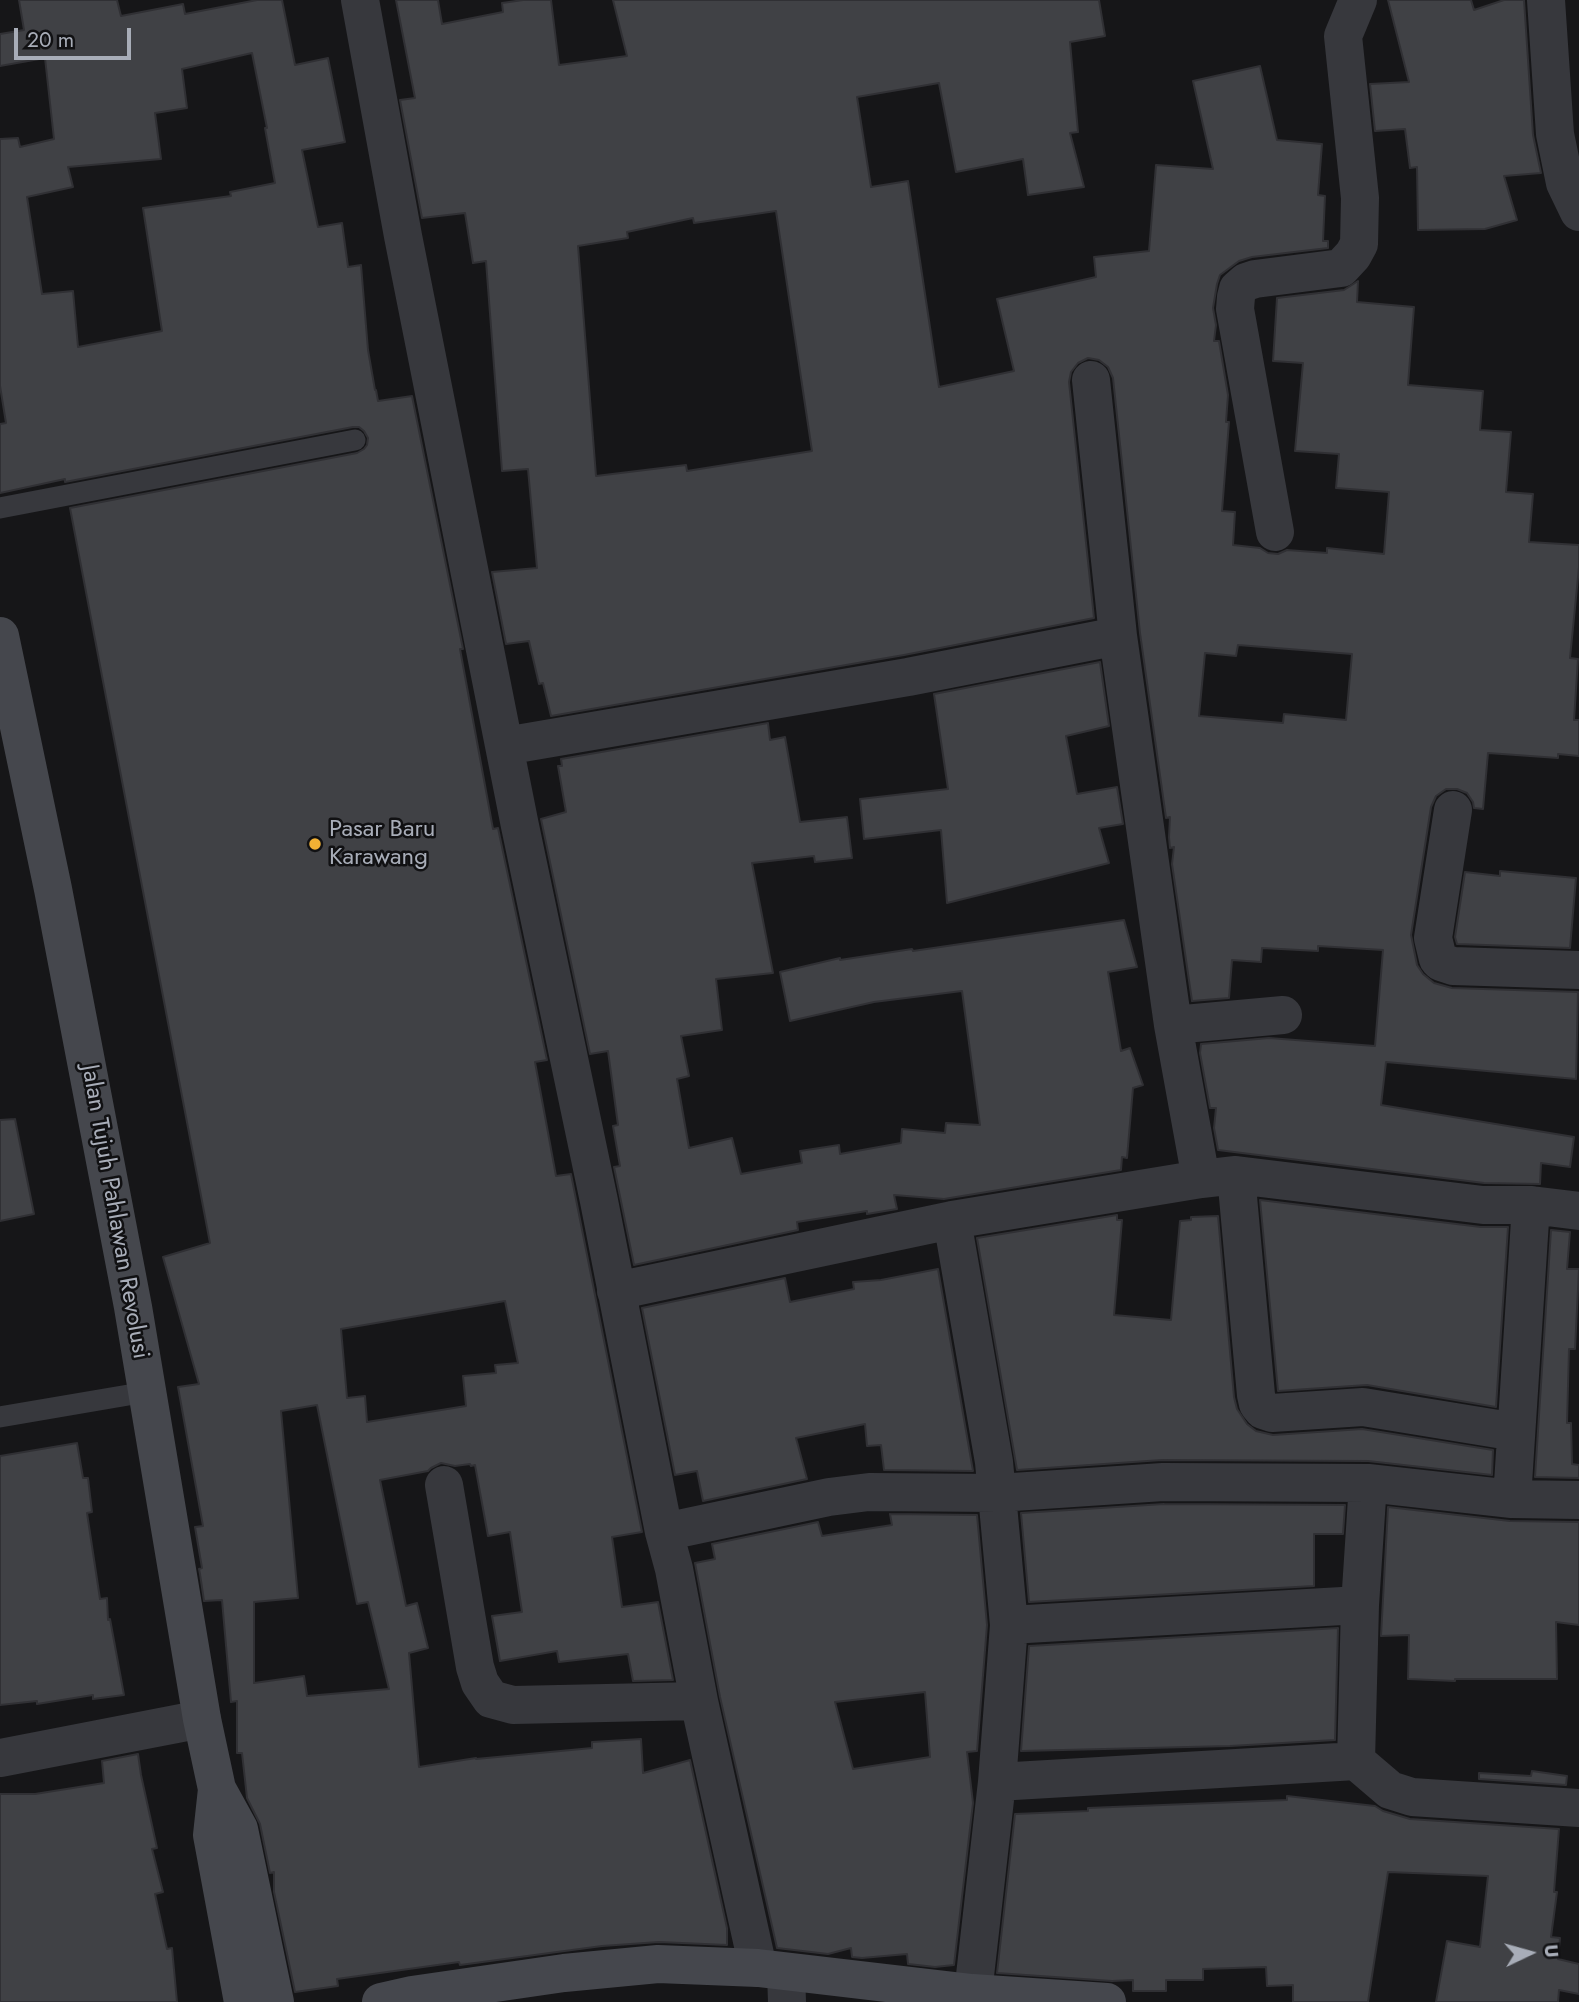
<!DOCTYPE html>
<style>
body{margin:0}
#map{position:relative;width:1579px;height:2002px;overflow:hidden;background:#161618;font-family:Jost,sans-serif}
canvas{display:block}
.north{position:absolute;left:1495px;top:1918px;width:70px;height:70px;-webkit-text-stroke:5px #111113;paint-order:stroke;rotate:85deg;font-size:19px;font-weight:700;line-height:28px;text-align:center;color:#a8adb8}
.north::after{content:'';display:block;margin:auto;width:24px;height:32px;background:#a8adb8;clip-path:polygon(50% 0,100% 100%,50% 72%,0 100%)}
.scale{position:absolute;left:14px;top:28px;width:117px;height:32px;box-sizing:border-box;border:4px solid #a8adb8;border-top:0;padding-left:9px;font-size:21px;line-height:24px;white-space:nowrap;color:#a8adb8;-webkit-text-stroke:5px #111113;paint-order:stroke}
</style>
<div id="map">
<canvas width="1579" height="2002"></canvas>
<div class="north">U</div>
<div class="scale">20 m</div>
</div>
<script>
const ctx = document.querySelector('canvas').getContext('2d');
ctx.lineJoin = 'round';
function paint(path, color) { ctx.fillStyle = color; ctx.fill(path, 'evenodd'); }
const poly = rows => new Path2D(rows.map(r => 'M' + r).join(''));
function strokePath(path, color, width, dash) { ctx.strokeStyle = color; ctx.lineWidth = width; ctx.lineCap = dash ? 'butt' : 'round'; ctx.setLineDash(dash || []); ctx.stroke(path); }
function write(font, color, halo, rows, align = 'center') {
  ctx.font = font + ' Jost,sans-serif'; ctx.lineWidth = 5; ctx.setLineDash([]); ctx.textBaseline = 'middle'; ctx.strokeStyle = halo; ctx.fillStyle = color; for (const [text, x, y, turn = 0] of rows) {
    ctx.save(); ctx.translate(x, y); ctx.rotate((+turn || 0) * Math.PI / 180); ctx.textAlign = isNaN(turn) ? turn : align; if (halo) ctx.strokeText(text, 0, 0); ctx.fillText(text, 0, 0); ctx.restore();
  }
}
const building = poly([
 [19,0,117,0,121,16,183,4,185,14,257,0,282,0,295,65,328,58,345,142,302,150,318,227,342,223,348,267,361,265,368,350,375,390,376,390,378,401,412,396,463,649,460,649,493,829,498,828,547,1060,535,1062,556,1176,571,1174,642,1532,612,1537,622,1607,658,1602,673,1680,633,1681,628,1654,559,1662,557,1651,500,1661,492,1616,522,1612,510,1532,488,1536,475,1465,471,1466,470,1464,455,1466,441,1463,431,1468,428,1471,380,1480,406,1606,417,1603,428,1648,409,1653,419,1767,476,1758,476,1759,592,1748,592,1742,641,1739,643,1773,690,1760,727,1928,727,1945,659,1942,602,1946,460,1965,459,1962,337,1979,338,1986,295,1992,274,1892,274,1872,270,1873,260,1824,247,1798,242,1753,237,1753,237,1701,231,1702,222,1600,204,1601,200,1574,199,1569,202,1568,195,1527,203,1526,178,1387,199,1384,163,1257,210,1243,70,508,357,453,364,449,367,445,368,438,364,431,359,427,353,427,65,482,65,479,0,493,0,424,6,423,0,386,0,139,18,138,20,147,54,139,45,58,0,66,0,34,24,30,19,0],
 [252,53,267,128,265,128,275,183,230,192,231,196,143,208,162,331,78,347,73,291,42,294,27,197,73,187,68,167,161,159,155,113,187,108,182,69,252,53],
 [505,1301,518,1363,495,1365,496,1373,463,1376,466,1406,367,1422,365,1396,347,1398,341,1329,505,1301],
 [317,1405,357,1604,368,1602,389,1689,307,1696,304,1676,254,1683,254,1602,298,1598,281,1411,317,1405],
 [396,0,438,0,442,24,503,12,502,3,523,0,551,0,559,65,627,56,613,0,1099,0,1105,36,1070,42,1078,132,1070,133,1084,187,1028,195,1023,159,956,172,939,83,857,97,871,187,908,181,939,387,1014,371,997,299,1096,277,1094,257,1149,251,1156,165,1213,169,1193,81,1260,66,1277,140,1322,144,1318,195,1325,196,1323,241,1328,241,1328,248,1252,257,1239,261,1220,275,1217,284,1213,308,1216,325,1214,341,1219,341,1228,395,1226,422,1229,422,1222,511,1235,512,1233,545,1260,548,1268,553,1278,554,1287,550,1327,553,1327,548,1384,554,1389,492,1336,488,1339,454,1295,451,1303,363,1273,361,1277,298,1344,290,1358,281,1357,302,1414,307,1408,385,1483,391,1480,430,1511,432,1506,492,1533,494,1529,542,1579,545,1579,567,1570,658,1578,659,1574,720,1579,720,1579,756,1558,754,1558,758,1488,753,1483,809,1474,808,1473,802,1467,793,1457,789,1446,789,1436,796,1431,807,1411,935,1417,965,1423,974,1434,983,1452,988,1578,992,1576,1079,1386,1062,1381,1105,1574,1137,1570,1167,1541,1163,1540,1184,1484,1183,1218,1150,1214,1128,1216,1108,1210,1108,1200,1053,1201,1044,1269,1038,1375,1046,1383,950,1318,946,1318,951,1262,948,1261,962,1232,960,1229,998,1192,1001,1172,864,1174,847,1170,848,1169,837,1170,817,1166,818,1140,633,1113,378,1108,367,1099,360,1088,358,1078,363,1071,372,1069,382,1094,618,904,655,551,716,543,683,539,684,529,641,506,644,492,572,537,568,528,469,502,471,486,261,473,263,465,213,422,218,400,100,415,98,396,0],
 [776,211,812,451,687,471,686,465,596,476,578,246,628,238,627,232,693,218,694,223,776,211],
 [1238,645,1352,654,1346,720,1284,714,1283,723,1199,716,1205,653,1236,656,1238,645],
 [1388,0,1471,0,1474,10,1504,0,1524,0,1533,135,1541,173,1504,176,1517,220,1485,229,1418,230,1417,167,1410,168,1405,129,1375,131,1370,84,1409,82,1388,0],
 [1100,662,1109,726,1066,736,1077,794,1117,787,1123,824,1099,828,1109,863,947,903,941,830,864,839,860,799,948,789,934,694,1100,662],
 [768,723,770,740,785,737,800,822,847,817,852,858,815,862,814,856,752,863,773,973,716,979,722,1030,681,1036,689,1076,677,1079,689,1148,732,1138,741,1174,802,1163,800,1151,839,1145,840,1154,901,1143,902,1129,945,1133,946,1123,980,1125,962,991,874,1002,790,1021,780,972,840,958,840,960,912,949,913,951,1124,920,1137,967,1108,972,1121,1051,1130,1048,1143,1085,1133,1088,1127,1158,1122,1157,1121,1170,944,1199,894,1195,897,1209,867,1214,867,1211,797,1222,798,1230,634,1265,614,1167,620,1166,613,1126,618,1125,608,1051,590,1054,541,819,566,812,558,766,562,766,561,759,768,723],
 [1500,871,1576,878,1570,948,1457,944,1455,937,1465,872,1500,876,1500,871],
 [15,1119,34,1214,0,1221,0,1120,15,1119],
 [1260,1200,1481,1227,1508,1227,1496,1407,1367,1385,1278,1391,1260,1200],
 [1117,1215,1117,1220,1122,1220,1114,1315,1171,1320,1180,1221,1191,1220,1191,1217,1218,1216,1234,1397,1237,1409,1247,1424,1256,1431,1273,1435,1362,1429,1493,1450,1492,1475,1368,1461,1162,1460,1017,1470,977,1238,1117,1215],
 [1551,1230,1570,1232,1567,1269,1579,1269,1575,1349,1569,1349,1567,1423,1571,1423,1572,1464,1579,1465,1579,1478,1535,1477,1551,1230],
 [938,1269,973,1471,884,1470,881,1445,867,1446,865,1424,796,1438,807,1479,703,1501,697,1471,675,1475,642,1308,785,1278,790,1302,854,1289,853,1282,881,1280,938,1269],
 [77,1443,83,1478,88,1478,92,1512,87,1513,100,1599,107,1598,108,1620,110,1619,124,1695,93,1699,93,1695,37,1704,37,1701,0,1705,0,1456,77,1443],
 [1164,1504,1345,1505,1343,1534,1314,1534,1314,1586,1029,1602,1021,1513,1164,1504],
 [1388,1507,1510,1521,1579,1522,1579,1625,1556,1622,1557,1679,1455,1679,1455,1681,1408,1679,1409,1635,1381,1636,1388,1507],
 [890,1514,977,1515,987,1625,977,1751,967,1752,973,1803,954,1965,935,1967,908,1964,907,1954,862,1958,852,1957,851,1948,828,1954,777,1948,720,1697,695,1563,715,1559,712,1544,818,1522,822,1536,892,1525,890,1514],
 [925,1692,930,1757,853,1769,835,1702,925,1692],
 [1338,1628,1335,1740,1230,1746,1021,1751,1029,1646,1338,1628],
 [138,1754,141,1775,157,1848,152,1849,163,1892,155,1894,167,1949,172,1948,177,2002,0,2002,0,1794,35,1794,104,1783,102,1761,138,1754],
 [1532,1771,1567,1776,1566,1785,1479,1779,1479,1773,1531,1776,1532,1771],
 [1287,1796,1375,1806,1383,1811,1410,1819,1559,1829,1554,1892,1557,1892,1551,1937,1560,1938,1558,1959,1579,1964,1579,1994,1559,1990,1558,2002,1436,2002,1447,1941,1480,1947,1488,1876,1388,1872,1368,2002,1293,2002,1293,1985,1267,1986,1266,1967,1203,1969,1203,1980,1166,1980,1166,1991,1133,1991,1133,1980,1112,1981,997,1973,1015,1814,1088,1811,1088,1808,1287,1800,1287,1796]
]);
const lane = poly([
 [0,508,355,440],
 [0,1417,146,1392]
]);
const street = poly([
 [360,0,403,236,520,826,599,1201,664,1532,674,1569,699,1701,758,1968],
 [1546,0,1555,134,1565,183,1579,212],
 [1091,380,1118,636,1173,1025,1201,1179],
 [1275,532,1235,309,1236,297,1238,289,1246,282,1255,279,1341,268,1353,255,1359,244,1360,198,1343,36,1358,0],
 [505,746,908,677,1118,636],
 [1453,810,1433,938,1438,959,1441,962,1453,966,1579,970],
 [1173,1025,1283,1015],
 [1236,1175,1256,1395,1258,1404,1263,1410,1272,1413,1363,1407,1516,1432],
 [952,1220,994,1462,1009,1625,997,1782,972,2002],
 [616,1291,952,1220,1201,1179,1236,1175,1483,1205,1531,1205,1579,1211],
 [444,1485,475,1667,480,1683,491,1699,513,1705,699,1701],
 [1512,1499,1531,1205],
 [664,1532,829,1497,869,1492,998,1493,1163,1482,1368,1483,1512,1499,1579,1500],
 [1009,1625,1360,1605],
 [0,1758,202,1719],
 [1356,1761,1360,1605,1368,1483],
 [997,1782,1356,1761,1390,1790,1412,1797,1579,1808],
 [786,1972,787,2002]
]);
const secondary = poly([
 [0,636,53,889,133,1307,202,1719,217,1789,239,1829,275,2002],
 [217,1789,212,1835,243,2002],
 [381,2002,412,1995,564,1973,658,1964,758,1968,972,1993,1107,2002]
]);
const markers = [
 [315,844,7,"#f2b134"]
];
const poiNames = [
 ["Pasar Baru",329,830],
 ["Karawang",329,858]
];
const streetNames = [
 ["Jalan Tujuh Pahlawan Revolusi",114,1212,80]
];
paint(building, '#404145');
strokePath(building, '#303034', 2);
strokePath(lane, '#37383d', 21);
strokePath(street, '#37383d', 38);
strokePath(secondary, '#45474d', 38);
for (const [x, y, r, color] of markers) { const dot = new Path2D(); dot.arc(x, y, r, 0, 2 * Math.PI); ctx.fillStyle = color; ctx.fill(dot); strokePath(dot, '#111113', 2.5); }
write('24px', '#a8adb8', '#111113', poiNames, 'left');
write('24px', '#a8adb8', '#111113', streetNames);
</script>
